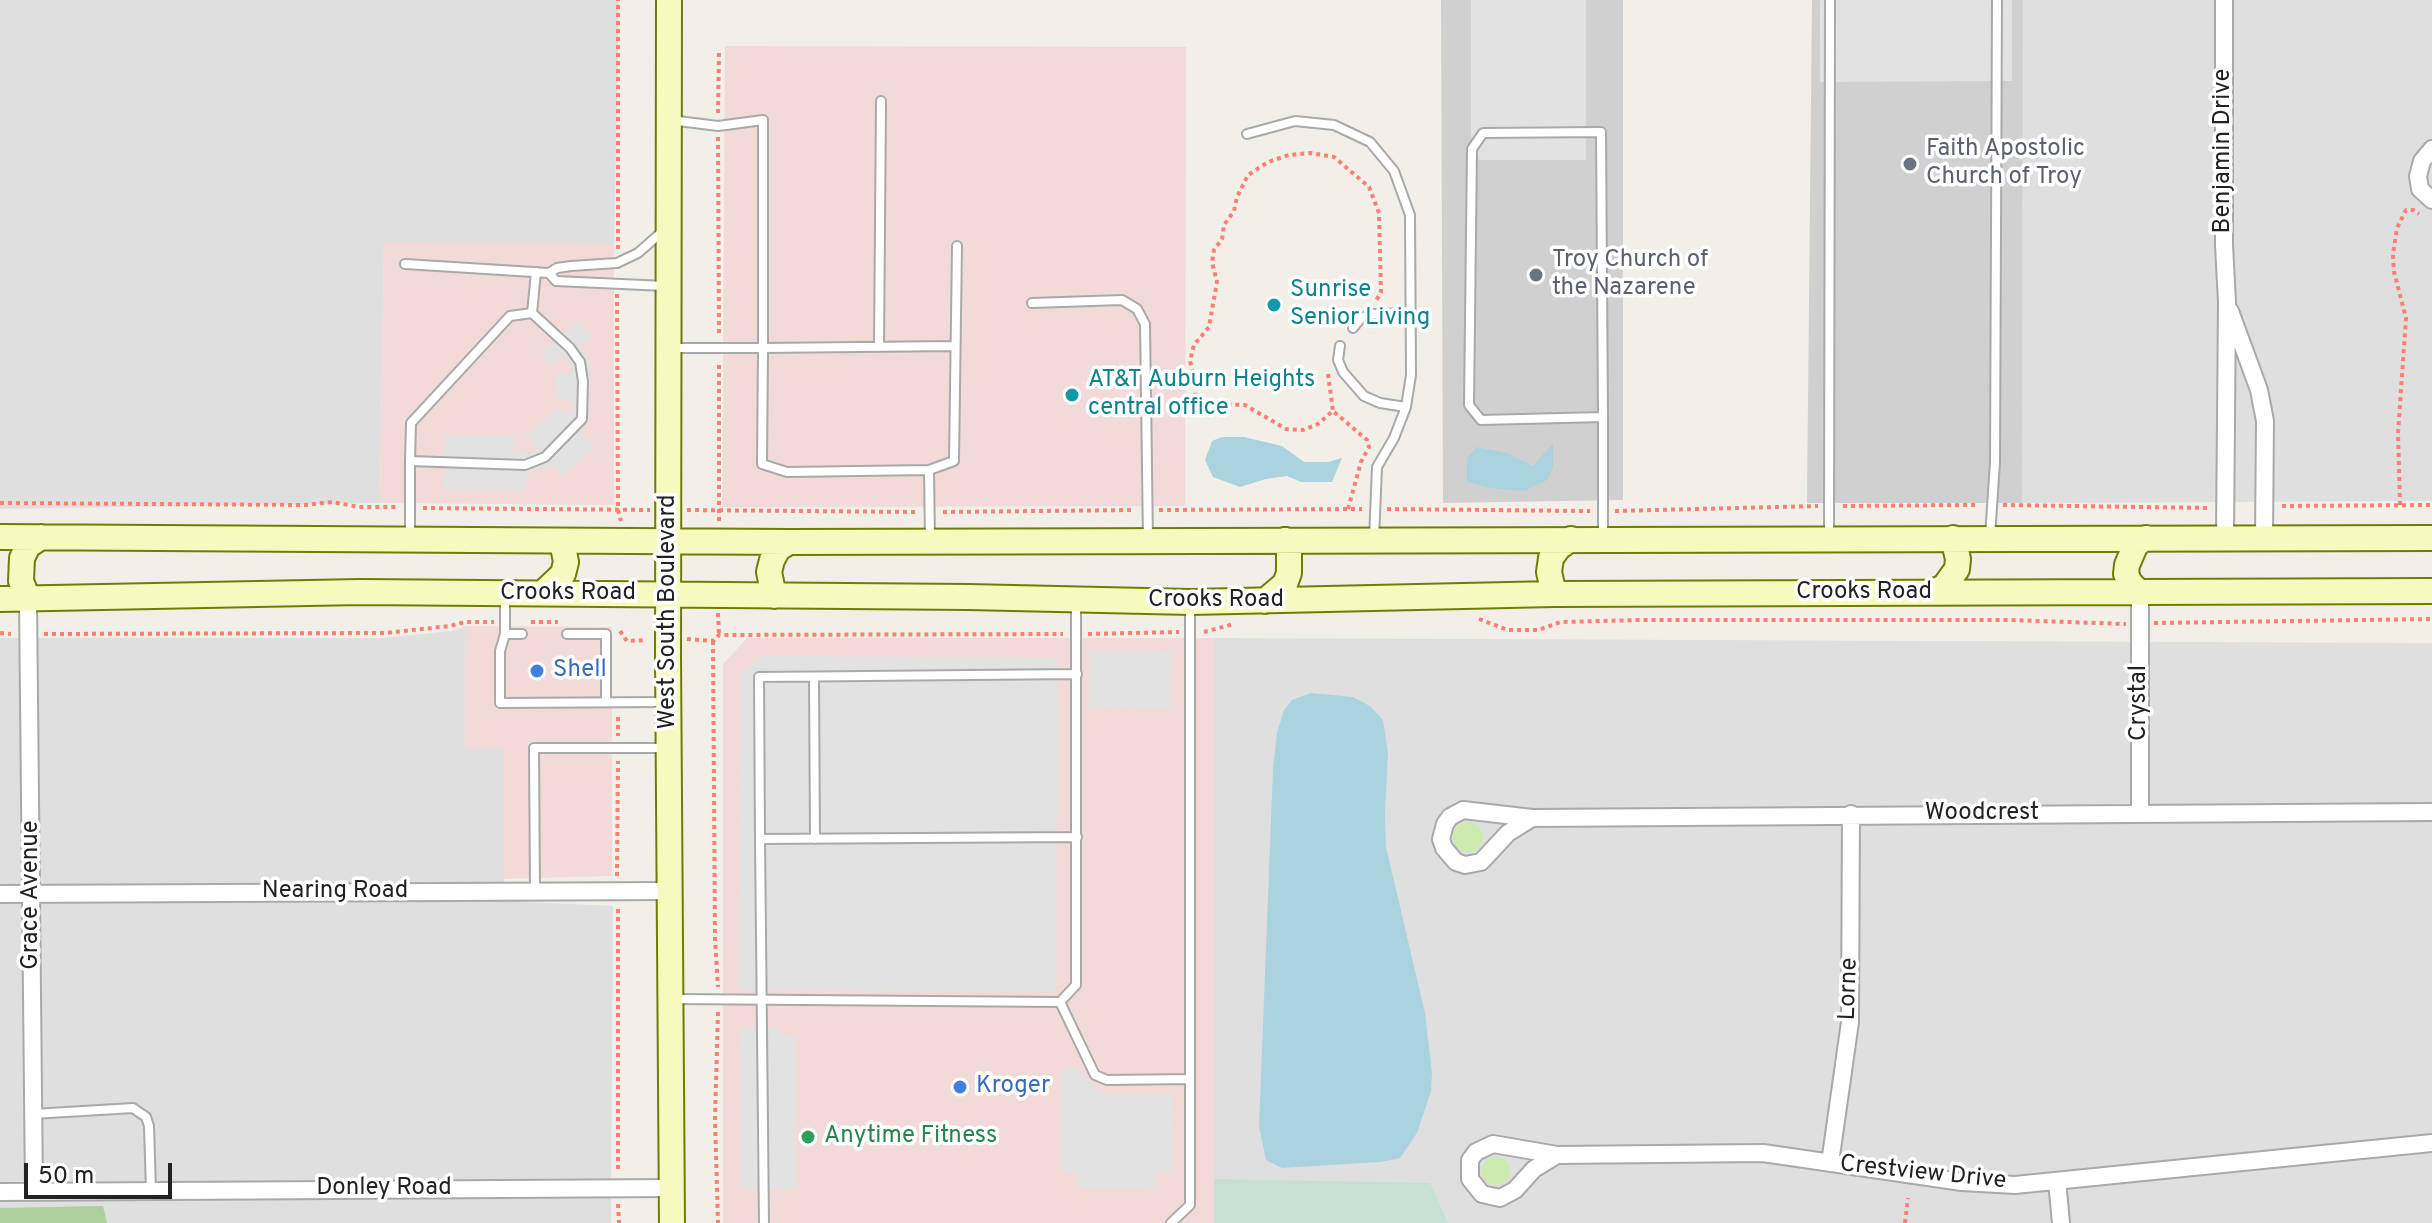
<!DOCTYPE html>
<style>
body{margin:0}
#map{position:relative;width:2432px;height:1223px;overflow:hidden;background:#f2efe9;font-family:Overpass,sans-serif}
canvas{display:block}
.scale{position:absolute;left:24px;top:1163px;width:148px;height:36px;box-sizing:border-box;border:4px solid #222;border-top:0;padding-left:10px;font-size:24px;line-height:28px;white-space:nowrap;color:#222;-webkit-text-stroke:6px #fff;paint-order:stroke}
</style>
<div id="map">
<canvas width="2432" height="1223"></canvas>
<div class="scale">50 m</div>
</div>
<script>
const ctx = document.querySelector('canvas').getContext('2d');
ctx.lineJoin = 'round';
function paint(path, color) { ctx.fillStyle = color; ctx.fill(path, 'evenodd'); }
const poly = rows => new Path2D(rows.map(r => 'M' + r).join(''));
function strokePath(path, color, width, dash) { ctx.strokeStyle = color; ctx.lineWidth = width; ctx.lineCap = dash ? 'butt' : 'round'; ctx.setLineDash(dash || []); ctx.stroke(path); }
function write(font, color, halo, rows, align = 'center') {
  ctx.font = font + ' Overpass,sans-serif'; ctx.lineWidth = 7; ctx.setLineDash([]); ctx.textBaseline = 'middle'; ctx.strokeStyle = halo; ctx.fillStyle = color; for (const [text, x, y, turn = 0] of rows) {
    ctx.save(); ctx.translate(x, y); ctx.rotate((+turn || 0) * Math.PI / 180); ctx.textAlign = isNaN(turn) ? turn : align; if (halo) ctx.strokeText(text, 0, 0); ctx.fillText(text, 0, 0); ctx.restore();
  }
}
const residential = poly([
 [0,0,619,0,614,243,384,243,380,503,0,509],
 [2023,0,2432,0,2432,501,2022,503],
 [466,626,465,747,504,748,504,901,613,906,611,1223,0,1223,0,638,383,638,451,631],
 [1214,638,2432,643,2432,1223,1214,1223]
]);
const commercial = poly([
 [725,46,1186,47,1185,506,722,507],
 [384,242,614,243,614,505,380,503],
 [466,626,612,627,612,876,504,879,504,749,465,748],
 [747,638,1214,638,1214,1223,723,1223,723,664]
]);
const religious = poly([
 [1441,0,1623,0,1623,500,1443,503],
 [1812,0,2023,0,2022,503,1807,503]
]);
const grass = poly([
 '1453 837a15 15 0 1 1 30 0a15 15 0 1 1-30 0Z',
 '1482 1171a14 14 0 1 1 28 0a14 14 0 1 1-28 0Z'
]);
const forest = poly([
 [103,1206,107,1223,0,1223,0,1208]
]);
const wetland = poly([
 [1214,1179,1430,1183,1448,1223,1214,1223]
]);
const parking = poly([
 [1471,0,1586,0,1586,160,1479,160,1471,136],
 [1820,0,2012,0,2012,81,1820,82],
 [580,321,592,336,579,346,591,361,590,418,581,433,594,448,563,475,554,465,526,473,525,490,444,490,445,435,513,435,513,452,535,452,538,449,527,436,559,408,568,417,574,406,569,399,556,399,556,373,569,374,573,369,566,358,562,358,551,366,541,353],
 [1090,650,1171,651,1170,708,1089,707],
 [762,656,1058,658,1056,992,738,990,741,674],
 [740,1027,780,1027,780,1036,796,1036,796,1189,741,1189],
 [1062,1069,1079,1069,1102,1095,1172,1095,1173,1171,1159,1171,1155,1174,1155,1189,1079,1188,1077,1172,1062,1172]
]);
const water = poly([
 [1222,437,1244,437,1282,446,1304,462,1328,462,1342,458,1332,482,1301,482,1287,476,1266,479,1240,487,1213,477,1205,460,1212,441],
 [1553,443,1553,468,1547,480,1524,491,1490,488,1467,482,1467,458,1477,447,1507,453,1533,466],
 [1311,693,1353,697,1370,706,1383,720,1388,753,1385,814,1386,847,1425,1013,1432,1073,1431,1091,1417,1133,1400,1158,1380,1162,1282,1168,1266,1160,1259,1126,1273,769,1277,733,1284,710,1292,700]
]);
const path = poly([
 [718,113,719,50],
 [718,137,719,337],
 [618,249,618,0],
 [617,294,618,510,621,521],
 [1328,374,1333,411],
 [0,503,305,505,332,502,359,507,398,507],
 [2003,505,2210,508],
 [2400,505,2398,433,2406,318,2394,272,2393,254,2397,228,2406,210,2413,210,2419,214],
 [1843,506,1978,505],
 [2282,506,2432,505],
 [423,508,650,510],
 [1348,509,1361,462,1369,447,1367,440,1333,411,1318,424,1303,430,1286,429,1245,405,1200,404,1195,396,1195,380,1190,361,1194,345,1209,327,1217,282,1212,262,1214,250,1222,239,1224,225,1234,211,1237,197,1248,175,1268,162,1289,155,1311,153,1334,157,1369,187,1379,213,1381,292,1376,301],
 [1387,509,1590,511],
 [687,510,918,512],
 [1159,510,1362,509],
 [1615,511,1818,506],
 [943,512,1134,510],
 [719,521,719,361],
 [718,613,719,635],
 [1479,619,1508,630,1538,630,1561,622,1640,620,2010,620,2126,624],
 [531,622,558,622],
 [2154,623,2432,619],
 [620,631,627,641,646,640],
 [1204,632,1234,624],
 [0,633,11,634],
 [44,634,385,633,450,626,465,622,494,622],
 [1088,634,1179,632],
 [687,639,713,641,719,635,1063,634],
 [713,641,715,939,718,987],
 [618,717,618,736],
 [617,876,618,761],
 [618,909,618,1172],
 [718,1012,715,1119,718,1223],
 [618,1204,619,1223],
 [1905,1223,1908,1198]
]);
const lane = poly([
 [1247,134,1295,121,1334,125,1370,142,1394,171,1410,215,1411,375,1406,407,1394,438,1377,467,1374,539],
 [405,264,549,273,557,268,571,266,617,263,638,253,663,231],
 [549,273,556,281,665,286],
 [1032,303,1122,300,1137,309,1145,324,1148,540],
 [532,313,536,272],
 [1353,328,1361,318,1373,314,1411,313],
 [1340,346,1338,360,1343,372,1364,396,1380,403,1406,407],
 [879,347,881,101],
 [669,348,763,348,763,120,718,126,670,120],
 [929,470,787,472,762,464,763,348,955,346],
 [1829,537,1830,0],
 [1990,537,1995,462,1997,0],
 [1603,538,1603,417,1601,132,1483,133,1472,149,1469,405,1481,420,1603,417],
 [410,539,410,461,525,465,545,457,582,419,583,381,580,362,570,348,532,313,510,316,411,423,410,461],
 [930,541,929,470,954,461,957,246],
 [505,594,505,634,500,651,500,703,665,702],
 [505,634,522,634],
 [567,634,606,634,606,702],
 [814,677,815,839],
 [1077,837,760,839,759,677,1077,674],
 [760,839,764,1223],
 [535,891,534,748,664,748],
 [675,999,1060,1002,1095,1075,1107,1080,1190,1079,1190,607],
 [1060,1002,1076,985,1076,602],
 [33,1114,133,1108,146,1117,149,1126,151,1191],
 [1171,1223,1190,1205,1190,1079]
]);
const street = poly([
 [2224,0,2224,245,2227,302,2225,537],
 [2432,149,2422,161,2418,176,2420,189,2432,200],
 [2230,311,2259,390,2265,421,2264,537],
 [28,599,34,1192],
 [2140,813,2140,593],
 [1532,818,1508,833,1481,862,1465,865,1456,862,1444,848,1441,839,1445,824,1450,817,1463,810,1532,818,2432,812],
 [0,894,670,891],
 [1557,1155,1534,1169,1515,1190,1500,1198,1482,1194,1470,1179,1470,1160,1476,1152,1493,1144,1557,1155,1763,1153,1962,1182,2015,1185,2432,1143],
 [1830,1163,1850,1022,1851,814],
 [2057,1181,2061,1223],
 [0,1192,671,1188]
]);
const secondary = poly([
 [669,0,668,657,672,1223],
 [0,537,789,542,2432,538],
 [1932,592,1944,587,1957,569,1958,559,1953,538],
 [543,593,563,574,566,562,562,541],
 [2140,593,2130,583,2126,574,2127,565,2136,544,2146,538],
 [1554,594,1549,572,1551,558,1559,547,1571,539],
 [774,596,769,572,772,560,778,549,789,542],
 [0,599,360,592,968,597,1191,602,1554,594,2432,591],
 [28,599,21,581,22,558,28,546,41,537],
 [1265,601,1285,584,1289,573,1289,551,1285,540]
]);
const markers = [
 [1910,164,8,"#6b7280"],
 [1536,275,8,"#6b7280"],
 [1274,305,8,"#0f9aa8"],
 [1072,395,8,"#0f9aa8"],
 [537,671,8,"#3f7fe0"],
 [960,1087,8,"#3f7fe0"],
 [808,1137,8,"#2e9e5b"]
];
const worshipNames = [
 ["Faith Apostolic",1926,150],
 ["Church of Troy",1926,178],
 ["Troy Church of",1552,261],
 ["the Nazarene",1552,289]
];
const streetNames = [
 ["Benjamin Drive",2224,151,-90],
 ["Crooks Road",1864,593],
 ["Crooks Road",568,594],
 ["Crooks Road",1216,601],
 ["West South Boulevard",669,612,-90],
 ["Crystal",2140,703,-90],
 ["Woodcrest",1982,814],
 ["Nearing Road",335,892],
 ["Grace Avenue",32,895,-90],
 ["Lorne",1850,989,-88],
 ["Crestview Drive",1923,1174,6],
 ["Donley Road",384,1189]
];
const cultureNames = [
 ["Sunrise",1290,291],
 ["Senior Living",1290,319],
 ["AT&T Auburn Heights",1088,381],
 ["central office",1088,409]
];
const shopNames = [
 ["Shell",553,671],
 ["Kroger",976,1087]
];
const leisureNames = [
 ["Anytime Fitness",824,1137]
];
paint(residential, '#e0dfdf');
paint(commercial, '#f2dad9');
paint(religious, '#d0d0d0');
paint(grass, '#cdebb0');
paint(forest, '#add19e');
paint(wetland, '#c6e0d4');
paint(parking, '#e2e2e2');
paint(water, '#aad3df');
strokePath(lane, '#a9a9a9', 12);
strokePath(street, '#a9a9a9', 20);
strokePath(secondary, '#707d05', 28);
strokePath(path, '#fa8072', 4, [4, 4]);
strokePath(lane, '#fff', 8);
strokePath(street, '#fff', 16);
strokePath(secondary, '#f7fabf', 24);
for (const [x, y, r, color] of markers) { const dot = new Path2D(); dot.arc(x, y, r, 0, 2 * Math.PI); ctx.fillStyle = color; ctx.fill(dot); strokePath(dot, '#fff', 3); }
write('24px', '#5b616d', '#fff', worshipNames, 'left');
write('24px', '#222', '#fff', streetNames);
write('24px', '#0d838f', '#fff', cultureNames, 'left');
write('24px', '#366cbe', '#fff', shopNames, 'left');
write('24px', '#27864d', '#fff', leisureNames, 'left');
</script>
